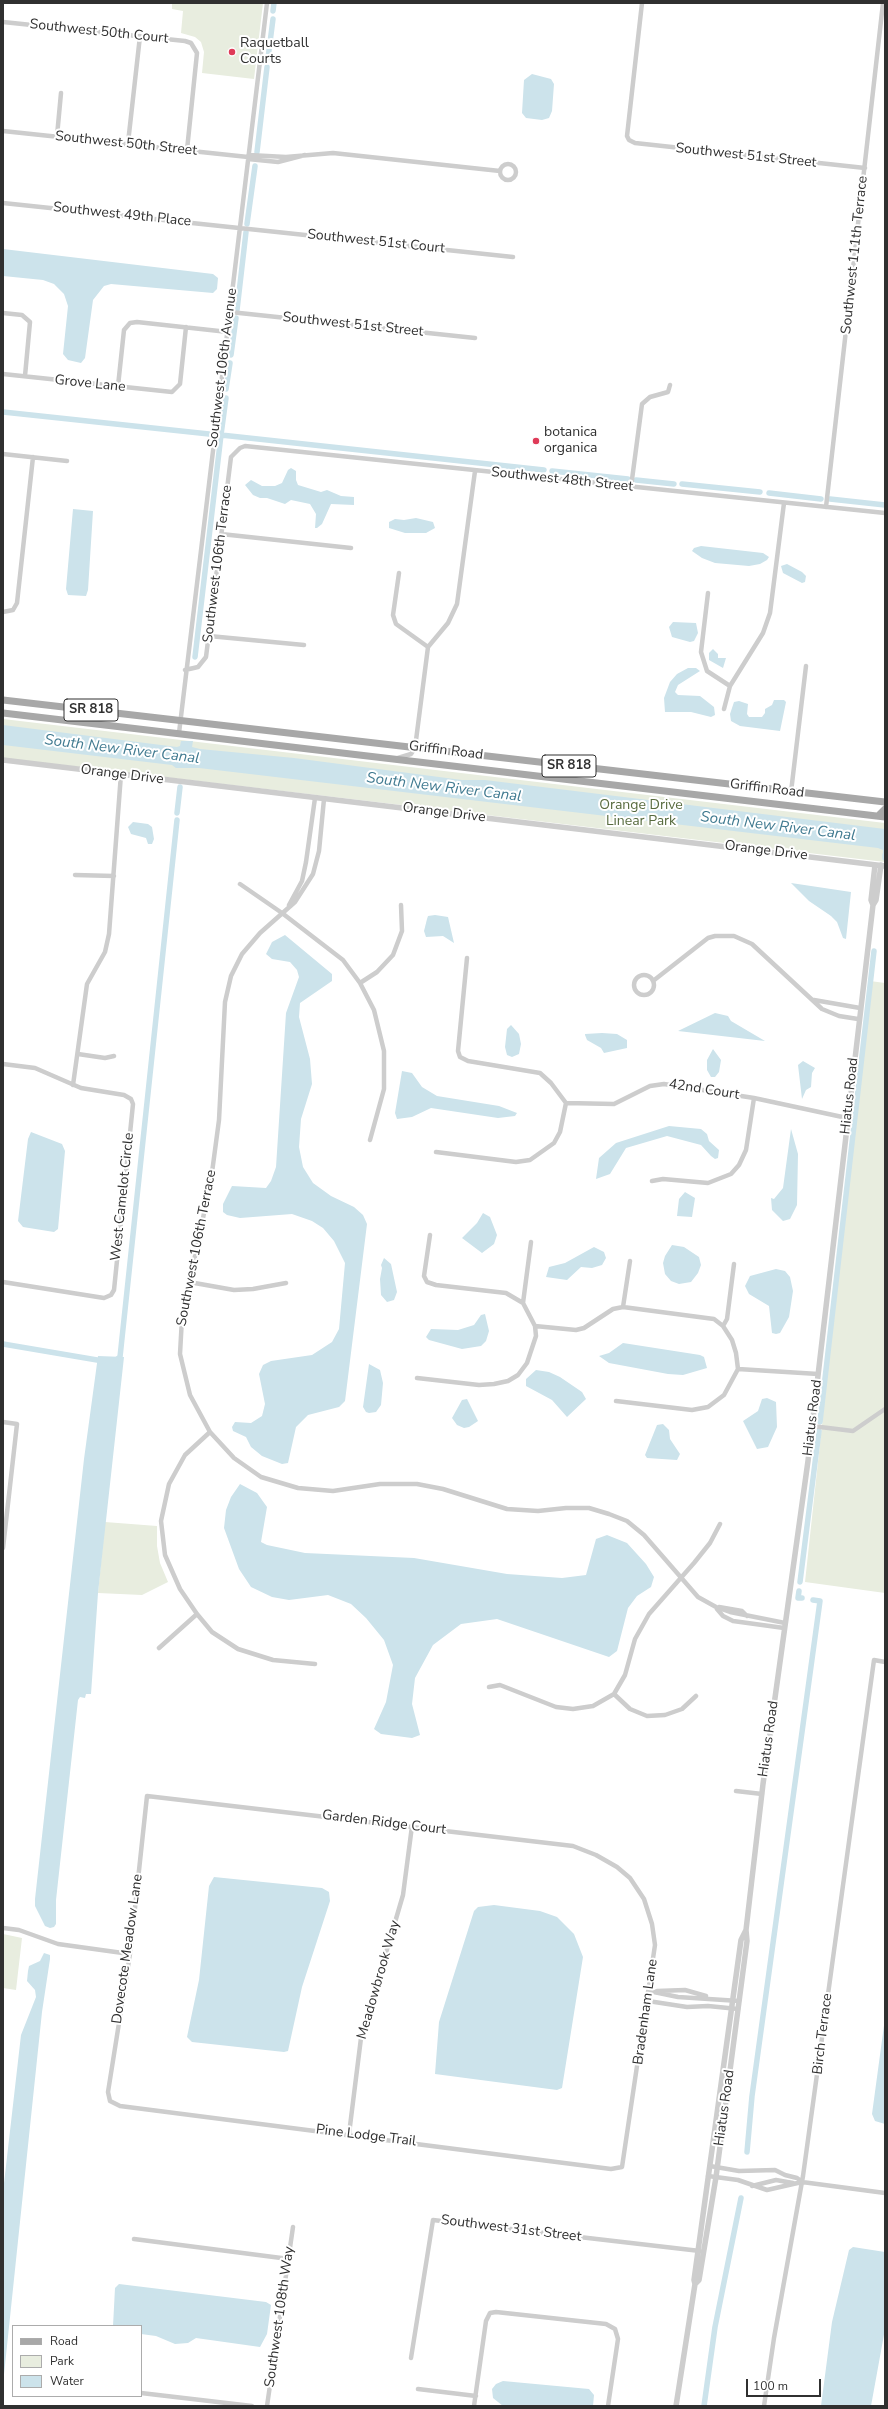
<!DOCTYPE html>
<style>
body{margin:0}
#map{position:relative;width:888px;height:2409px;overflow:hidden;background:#fff;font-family:"Nunito Sans",sans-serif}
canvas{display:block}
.frame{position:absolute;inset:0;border:4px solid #303030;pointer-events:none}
.legend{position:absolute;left:12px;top:2325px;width:130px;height:72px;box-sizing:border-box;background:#fff;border:1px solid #acacac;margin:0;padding:5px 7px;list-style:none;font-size:12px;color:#303030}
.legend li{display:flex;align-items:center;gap:8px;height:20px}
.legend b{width:20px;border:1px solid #acacac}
.scale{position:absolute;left:746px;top:2379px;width:75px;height:18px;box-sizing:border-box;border:2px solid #303030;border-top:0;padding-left:5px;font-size:12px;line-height:14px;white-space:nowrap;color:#303030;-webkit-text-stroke:3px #fff;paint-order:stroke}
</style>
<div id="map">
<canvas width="888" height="2409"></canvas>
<div class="frame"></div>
<ul class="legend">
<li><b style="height:5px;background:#a8a8a8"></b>Road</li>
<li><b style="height:11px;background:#e8eddf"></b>Park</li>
<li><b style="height:11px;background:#cce3eb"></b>Water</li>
</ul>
<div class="scale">100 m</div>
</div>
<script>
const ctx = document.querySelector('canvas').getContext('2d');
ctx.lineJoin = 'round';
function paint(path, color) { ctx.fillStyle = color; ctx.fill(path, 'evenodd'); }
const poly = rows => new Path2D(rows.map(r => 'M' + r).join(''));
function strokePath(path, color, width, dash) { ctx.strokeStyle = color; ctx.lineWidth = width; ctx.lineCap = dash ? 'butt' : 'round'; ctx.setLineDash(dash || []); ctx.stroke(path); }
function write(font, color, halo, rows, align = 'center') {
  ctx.font = font + ' "Nunito Sans",sans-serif'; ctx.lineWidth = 4; ctx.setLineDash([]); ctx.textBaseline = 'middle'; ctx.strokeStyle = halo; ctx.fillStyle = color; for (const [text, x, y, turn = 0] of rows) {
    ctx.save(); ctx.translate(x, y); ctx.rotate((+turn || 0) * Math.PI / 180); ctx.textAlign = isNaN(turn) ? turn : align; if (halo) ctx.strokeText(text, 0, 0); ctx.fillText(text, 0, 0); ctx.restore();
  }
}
const green = poly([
 [172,3,263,3,254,79,202,73,204,52,201,42,195,37,181,33,183,11,172,9],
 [3,719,885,823,885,862,3,758],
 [870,981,885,983,885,1593,805,1582],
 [105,1522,157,1526,157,1546,160,1563,168,1582,142,1595,98,1593],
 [3,1934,22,1938,16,1990,3,1988]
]);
const water = poly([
 [532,74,551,79,554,84,552,111,549,118,542,120,526,118,522,113,524,80],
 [3,249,213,274,218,278,217,289,213,293,111,284,104,286,93,300,85,358,81,363,68,360,63,354,68,306,64,294,54,284,43,280,3,276],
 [291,468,296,471,296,480,298,485,321,492,327,490,341,496,354,497,354,505,331,504,322,524,317,528,315,528,316,514,310,504,291,500,285,504,267,498,260,498,253,495,245,485,251,480,262,486,275,486,282,483,288,470],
 [73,509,93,511,88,590,86,596,68,595,66,589],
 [416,518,433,522,435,528,426,533,405,533,389,528,389,522,395,519,404,520],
 [701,546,763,553,769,557,767,560,760,564,749,566,715,563,702,558,692,551,694,548],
 [787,564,802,572,806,576,805,582,802,583,783,573,781,566],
 [673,622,696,623,698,633,694,641,690,642,672,637,669,627],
 [713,649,718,654,718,658,726,658,723,668,709,660,709,653],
 [688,668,696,668,700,671,678,685,675,692,678,695,700,696,714,707,715,715,711,717,691,712,665,712,664,698,670,682,677,674],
 [774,700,784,700,786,702,780,731,740,726,731,721,730,714,734,702,739,701,748,704,747,714,749,717,762,717,765,713,765,709,772,705],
 [3,725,177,747,180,746,181,741,193,741,192,747,200,749,294,758,462,780,485,780,885,829,885,854,883,854,883,850,878,848,199,768,176,768,172,765,3,745],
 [133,822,148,824,152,827,154,839,152,844,148,844,146,838,131,834,128,827],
 [791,883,851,892,846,939,843,938,837,922,831,916,809,901],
 [435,915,448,917,454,943,443,936,426,937,424,931,427,919,428,916],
 [285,935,332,974,332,981,300,1003,299,1017,310,1059,312,1084,301,1119,299,1147,303,1167,313,1183,331,1196,354,1207,363,1215,367,1224,345,1401,339,1407,308,1415,296,1427,288,1463,282,1464,262,1456,251,1447,246,1437,233,1431,232,1427,235,1422,251,1423,262,1416,265,1404,259,1374,263,1365,271,1361,312,1355,332,1342,339,1329,345,1263,334,1241,323,1228,312,1221,292,1214,240,1218,227,1215,223,1212,223,1204,232,1186,266,1188,271,1181,276,1167,286,1013,299,977,297,970,290,962,272,959,266,954,272,942],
 [715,1013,728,1016,731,1021,765,1041,678,1031],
 [511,1025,519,1034,521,1044,519,1054,512,1057,507,1055,505,1047,507,1029],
 [602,1033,617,1034,627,1040,627,1048,604,1053,601,1048,587,1040,585,1035,585,1034],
 [713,1049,721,1060,719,1072,715,1077,711,1077,707,1070,707,1060],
 [803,1061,815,1068,812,1073,811,1087,806,1090,802,1099,798,1065],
 [402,1071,412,1073,422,1087,437,1096,499,1106,517,1113,515,1116,498,1118,431,1108,412,1117,397,1119,395,1113],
 [669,1126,701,1129,707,1134,709,1141,719,1150,718,1158,715,1159,711,1156,701,1145,667,1136,626,1148,610,1174,596,1179,599,1158,616,1143],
 [791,1129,798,1154,797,1205,790,1219,783,1221,772,1210,771,1198,774,1199,783,1188],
 [31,1132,62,1144,65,1151,58,1229,54,1232,23,1227,18,1221,28,1139],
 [685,1192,695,1198,692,1217,677,1216,679,1199],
 [483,1213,490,1217,497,1235,494,1244,482,1253,462,1238,477,1223],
 [672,1245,684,1247,699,1257,701,1265,698,1273,691,1282,679,1284,671,1281,665,1274,663,1263,665,1256],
 [594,1247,604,1252,606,1258,602,1265,592,1268,581,1267,567,1280,546,1277,549,1267,565,1263],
 [384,1258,391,1264,397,1292,394,1300,387,1302,381,1295,380,1279,382,1268,381,1265],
 [776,1269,785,1271,790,1277,793,1291,789,1317,780,1333,776,1334,772,1333,769,1306,749,1294,745,1286,750,1276],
 [485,1314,489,1331,486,1341,481,1346,462,1349,429,1340,426,1337,431,1329,458,1330,474,1325,481,1315],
 [623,1343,700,1355,704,1357,707,1368,683,1375,668,1374,609,1363,599,1356,609,1353],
 [98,1356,124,1357,98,1593,91,1694,86,1694,85,1698,80,1697,78,1700,56,1900,56,1924,54,1927,50,1928,45,1926,35,1906,35,1899,84,1459],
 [369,1364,380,1370,383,1383,381,1405,376,1412,369,1413,366,1412,363,1407],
 [536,1370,549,1372,560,1377,582,1392,586,1399,567,1417,552,1400,526,1386,526,1379],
 [767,1398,776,1402,777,1427,768,1447,757,1449,743,1421,758,1411,762,1399],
 [467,1399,478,1421,469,1427,464,1428,457,1425,452,1418,462,1400],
 [663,1424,669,1430,670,1439,680,1454,677,1460,647,1458,645,1455,657,1425],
 [240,1484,257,1493,267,1507,261,1542,267,1545,305,1553,414,1558,507,1574,562,1578,586,1575,596,1539,607,1535,627,1543,646,1564,654,1577,651,1587,637,1596,628,1608,617,1651,609,1657,497,1619,461,1624,433,1645,415,1678,412,1704,420,1735,412,1738,381,1734,374,1729,386,1702,393,1665,384,1640,366,1618,351,1604,328,1595,289,1600,272,1597,251,1587,239,1569,224,1528,226,1510,231,1497],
 [214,1877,322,1888,329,1892,330,1901,302,1987,288,2051,284,2052,192,2042,187,2037,199,1980,209,1886],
 [494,1905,540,1911,557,1917,574,1934,583,1957,562,2088,557,2090,435,2074,439,2022,474,1911,478,1907],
 [44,1953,50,1955,50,1959,42,2012,3,2384,3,2192,21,2035,36,1997,35,1990,27,1981,28,1971,29,1966,40,1961],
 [885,2018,885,2124,875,2121,872,2114],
 [853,2247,885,2252,885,2329,871,2406,821,2406,832,2322,849,2250],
 [119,2284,266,2302,271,2305,267,2334,260,2347,196,2338,188,2343,175,2344,156,2336,141,2334,141,2326,113,2326,115,2288],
 [503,2381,589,2389,594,2395,593,2406,503,2406,493,2398,492,2389,496,2384]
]);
const canal = poly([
 [273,11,274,3],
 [268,58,273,19],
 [257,152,267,67],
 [247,224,255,166],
 [237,310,246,232],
 [231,355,236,318],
 [226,389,230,363],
 [3,412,209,434],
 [217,435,221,435,226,398],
 [552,471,628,479],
 [636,480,674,484],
 [682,484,760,492],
 [769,493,821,499],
 [830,499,885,505],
 [195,657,221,435,544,470],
 [177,813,180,787],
 [885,858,885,855],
 [3,1344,103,1361],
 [115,1361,120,1357,177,820],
 [820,1422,874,951],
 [800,1582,819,1431],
 [799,1591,798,1598,802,1598],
 [747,2152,752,2096,820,1601,813,1600],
 [704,2406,715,2327,741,2198]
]);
const minor = poly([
 [642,3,627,136,629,140,635,143,865,168],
 [3,22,185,41,191,43,197,53,187,150],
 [3,131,248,157],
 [57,136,61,93],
 [128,143,140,36],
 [249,155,286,157,333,153,500,171],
 [248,159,278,162,305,155],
 '500 172a8 8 0 1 1 16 0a8 8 0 1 1-16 0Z',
 [3,203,513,257],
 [230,312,475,338],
 [3,313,22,315,30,322,25,376],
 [3,374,172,392,180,384,186,327],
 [118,386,124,330,130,323,137,322,228,332],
 [3,454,67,461],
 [631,487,642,404,650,397,668,392,670,385],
 [826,507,883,3],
 [221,534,351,548],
 [399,573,393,615,396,624,428,647],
 [708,593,701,652,707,671,730,686],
 [13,610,17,603,33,457],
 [3,612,13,610],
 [209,636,304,645],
 [185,670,198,667,206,657,231,457,240,448,245,446,885,513],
 [724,709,730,686,763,633,770,613,784,503],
 [179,733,267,3],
 [398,758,411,754,415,748,428,647,448,623,457,604,475,471],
 [791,792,806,666],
 [324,799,319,851,313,874,295,902,260,933,242,954,231,976,225,1002,219,1120,211,1180,182,1318,180,1354,190,1395,210,1432,234,1458,261,1477,298,1488,333,1491,380,1484,417,1484,443,1489,507,1509,538,1511,566,1508,589,1508,609,1514,627,1521,644,1535,698,1597,716,1607,730,1612,785,1623],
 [75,875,114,876],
 [240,884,282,913,343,960,360,983,374,1010,384,1051,384,1089,370,1140],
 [289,905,302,881,306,862,315,798],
 [467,958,458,1051,460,1057,468,1061,540,1073,551,1083,566,1103,614,1104,650,1086,664,1084,754,1098,847,1118],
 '634 985a10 10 0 1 1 20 0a10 10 0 1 1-20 0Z',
 [653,981,708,938,715,936,734,936,752,944,822,1009,839,1016,858,1019],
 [360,983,377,972,393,955,402,931,401,905],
 [814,1000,860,1008],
 [78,1054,105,1058,114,1056],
 [3,1064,35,1068,81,1088,124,1095,131,1099,133,1104,114,1290,111,1295,104,1298,3,1282],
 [73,1085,87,984,105,952,109,934,121,774],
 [436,1152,516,1162,530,1160,554,1143,560,1132,566,1103],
 [652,1181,663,1179,708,1183,731,1174,739,1165,746,1150,754,1098],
 [430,1235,424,1276,427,1282,436,1285,506,1293,523,1303,535,1326,576,1330,584,1328,613,1309,623,1307,714,1319,723,1326,732,1340,736,1353,738,1369],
 [189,1282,234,1290,253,1289,286,1283],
 [523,1303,531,1242],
 [623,1307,630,1261],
 [723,1326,727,1319,734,1264],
 [738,1369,818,1374],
 [417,1378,479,1385,494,1384,508,1381,518,1375,527,1363,536,1336,535,1326],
 [616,1401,692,1410,708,1407,724,1395,738,1369],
 [3,1422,17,1424,3,1548],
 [812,1426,853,1431,885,1409],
 [210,1432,185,1455,169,1484,161,1521,165,1555,180,1589,197,1614,212,1632,238,1649,273,1660,315,1664],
 [719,1607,742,1611,747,1616],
 [717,1609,723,1616,733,1621,784,1628],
 [159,1648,197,1614],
 [489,1687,500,1685,556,1707,573,1709,593,1706,614,1694],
 [614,1694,625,1675,635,1639,649,1614,694,1563,710,1543,720,1524],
 [614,1694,630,1709,647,1716,665,1715,682,1709,696,1696],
 [736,1791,762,1794],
 [147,1796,573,1846,596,1855,617,1867,630,1878,644,1899,652,1924,655,1945,622,2167,611,2169,120,2106,110,2101,108,2092,130,1954,147,1796],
 [3,1928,19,1930,58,1944,130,1954],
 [649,1991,678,1997,739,2001],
 [657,1991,685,1990,706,1996],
 [648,2001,687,2007,708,2006,738,2009],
 [349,2134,361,2038,403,1895,412,1826],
 [710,2166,739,2171,775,2170,785,2175,797,2178,802,2182],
 [708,2176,738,2180,767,2190,802,2182,885,2193],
 [752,2186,776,2180,793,2183],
 [134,2239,289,2259],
 [411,2358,433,2220,700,2251],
 [418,2389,476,2396],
 [141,2393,252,2406],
 [267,2406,293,2227],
 [474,2406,486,2321,490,2313,496,2312,606,2324,615,2329,618,2339,608,2406],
 [764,2406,774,2338,803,2176,874,1660,885,1662]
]);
const tertiary = poly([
 [3,760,885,866],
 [873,905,876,900,881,865],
 [695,2284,699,2280,716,2177,747,1941,746,1930,763,1784,808,1461,873,905,871,900,875,865],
 [676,2406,695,2284,694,2280,741,1940,746,1930]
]);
const primary = poly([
 [3,700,885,802],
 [3,713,885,817],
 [878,816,885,809]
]);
const markers = [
 [232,52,4,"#df3a58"],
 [536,441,4,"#df3a58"]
];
const shields = [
 [91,710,54],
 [569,766,54]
];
const shieldNames = [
 ["SR 818",91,710],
 ["SR 818",569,766]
];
const streetNames = [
 ["Southwest 50th Court",99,32,6],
 ["Southwest 50th Street",126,144,6],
 ["Southwest 51st Street",746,156,6],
 ["Southwest 49th Place",122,215,6],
 ["Southwest 51st Court",376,242,6],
 ["Southwest 111th Terrace",855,255,-84],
 ["Southwest 51st Street",353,325,6],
 ["Southwest 106th Avenue",223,368,-83],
 ["Grove Lane",90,384,6],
 ["Southwest 48th Street",562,480,6],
 ["Southwest 106th Terrace",218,564,-83],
 ["Griffin Road",446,751,7],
 ["Orange Drive",122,775,7],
 ["Griffin Road",767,789,7],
 ["Orange Drive",444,813,7],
 ["Orange Drive",766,851,7],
 ["42nd Court",704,1090,9],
 ["Hiatus Road",850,1096,-84],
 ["West Camelot Circle",123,1197,-84],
 ["Southwest 106th Terrace",197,1248,-79],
 ["Hiatus Road",813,1418,-83],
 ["Hiatus Road",769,1739,-82],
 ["Garden Ridge Court",384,1823,7],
 ["Dovecote Meadow Lane",128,1949,-82],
 ["Meadowbrook Way",379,1980,-74],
 ["Bradenham Lane",646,2012,-82],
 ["Birch Terrace",823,2034,-83],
 ["Hiatus Road",725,2108,-82],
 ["Pine Lodge Trail",366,2136,7],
 ["Southwest 31st Street",511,2229,7],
 ["Southwest 108th Way",280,2317,-82]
];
const poiNames = [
 ["Raquetball",240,44],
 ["Courts",240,60],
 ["botanica",544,433],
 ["organica",544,449]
];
const parkNames = [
 ["Orange Drive",641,806],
 ["Linear Park",641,822]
];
const waterNames = [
 ["South New River Canal",122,750,7],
 ["South New River Canal",444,788,7],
 ["South New River Canal",778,827,7]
];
paint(green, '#e8eddf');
paint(water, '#cce3eb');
strokePath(canal, '#cce3eb', 5.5);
strokePath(minor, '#cdcdcd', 4.5);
strokePath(tertiary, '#cdcdcd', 5.5);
strokePath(primary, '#a8a8a8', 7);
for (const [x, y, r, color] of markers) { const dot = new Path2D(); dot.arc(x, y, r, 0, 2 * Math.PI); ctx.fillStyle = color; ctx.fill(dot); strokePath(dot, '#fff', 1.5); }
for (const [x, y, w] of shields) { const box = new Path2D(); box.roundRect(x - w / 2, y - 11, w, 22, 3); ctx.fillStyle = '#fff'; ctx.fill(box); strokePath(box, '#303030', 1); }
write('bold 13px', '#303030', null, shieldNames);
write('14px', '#303030', '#fff', streetNames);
write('14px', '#303030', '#fff', poiNames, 'left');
write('14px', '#586b3f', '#fff', parkNames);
write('italic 15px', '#407a90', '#fff', waterNames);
</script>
